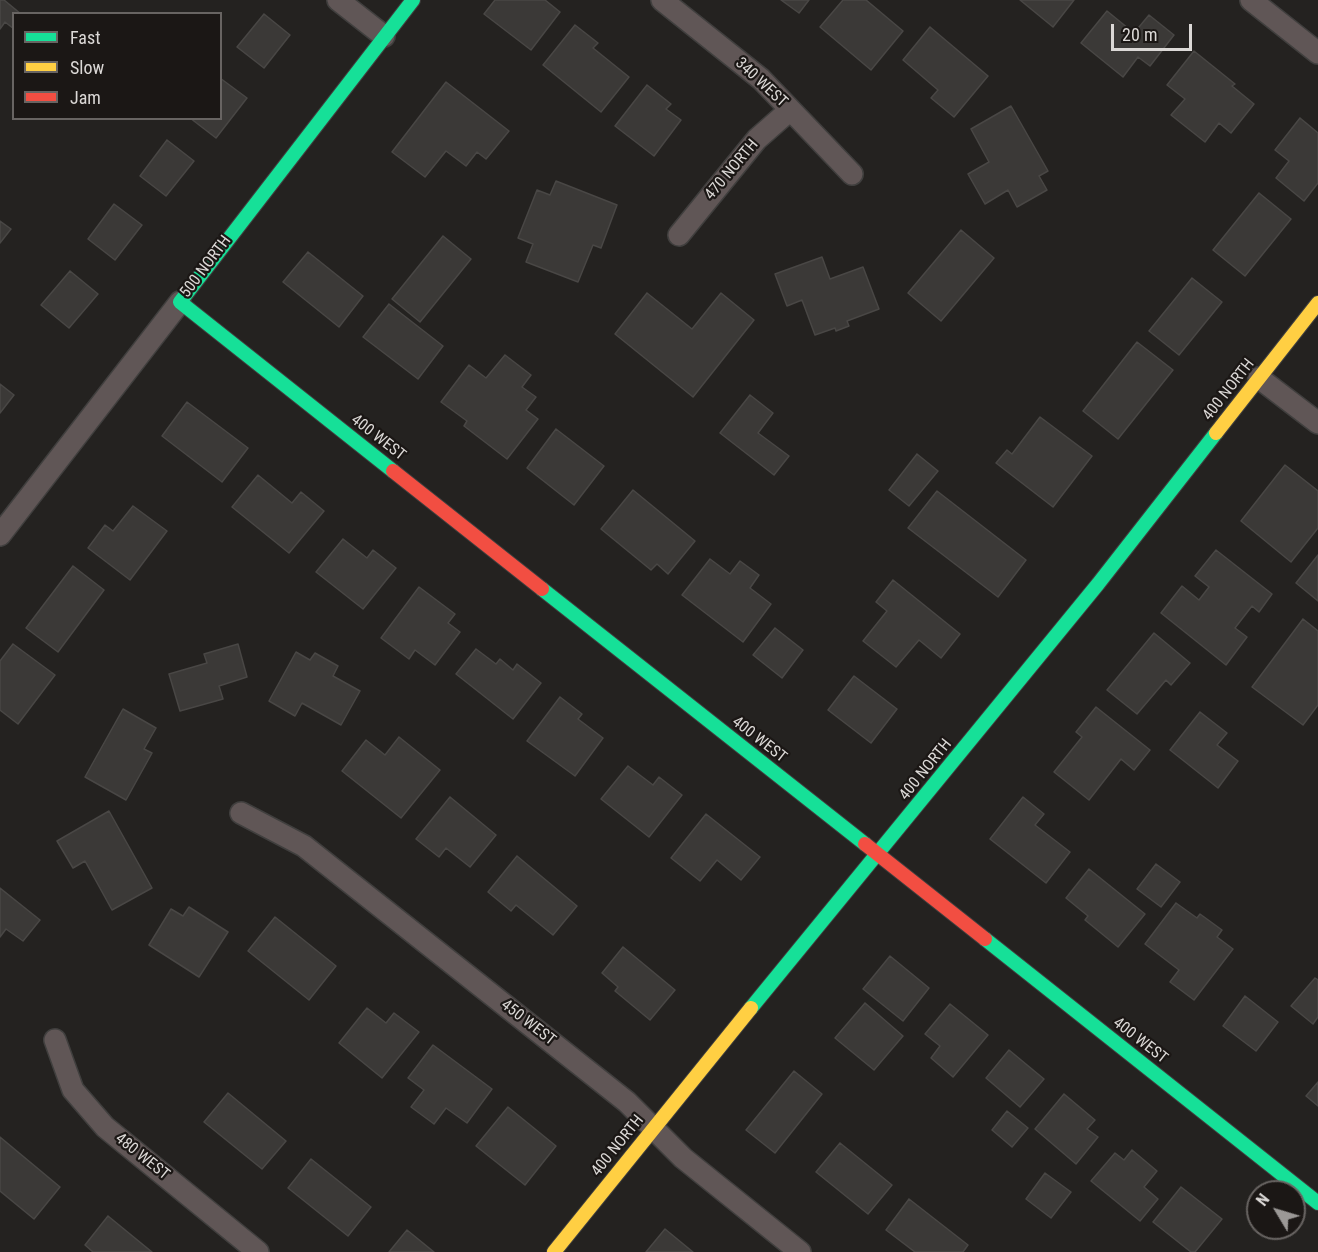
<!DOCTYPE html>
<style>
body{margin:0}
#map{position:relative;width:1318px;height:1252px;overflow:hidden;background:#242220;font-family:"Roboto Condensed",sans-serif}
canvas{display:block}
.legend{position:absolute;left:12px;top:12px;width:210px;height:108px;box-sizing:border-box;background:#1b1715;border:2px solid #686462;margin:0;padding:8px 10px;list-style:none;font-size:18px;color:#dbd8d6}
.legend li{display:flex;align-items:center;gap:12px;height:30px}
.legend b{width:30px;border:2px solid #686462}
.north{position:absolute;left:1246px;top:1180px;width:60px;height:60px;box-sizing:border-box;background:#1b1715;border:2px solid #686462;border-radius:50%;rotate:308deg;font-size:16px;font-weight:700;line-height:24px;text-align:center;color:#dbd8d6}
.north::after{content:'';display:block;margin:auto;width:21px;height:27px;background:#9b9896;clip-path:polygon(50% 0,100% 100%,50% 72%,0 100%)}
.scale{position:absolute;left:1111px;top:24px;width:81px;height:27px;box-sizing:border-box;border:3px solid #dbd8d6;border-top:0;padding-left:8px;font-size:18px;line-height:21px;white-space:nowrap;color:#dbd8d6;-webkit-text-stroke:4px #1b1715;paint-order:stroke}
</style>
<div id="map">
<canvas width="1318" height="1252"></canvas>
<ul class="legend">
<li><b style="height:8px;background:#16e098"></b>Fast</li>
<li><b style="height:8px;background:#ffcf43"></b>Slow</li>
<li><b style="height:8px;background:#f24e42"></b>Jam</li>
</ul>
<div class="north">N</div>
<div class="scale">20 m</div>
</div>
<script>
const ctx = document.querySelector('canvas').getContext('2d');
ctx.lineJoin = 'round';
function paint(path, color) { ctx.fillStyle = color; ctx.fill(path, 'evenodd'); }
const poly = rows => new Path2D(rows.map(r => 'M' + r).join(''));
function strokePath(path, color, width, dash) { ctx.strokeStyle = color; ctx.lineWidth = width; ctx.lineCap = dash ? 'butt' : 'round'; ctx.setLineDash(dash || []); ctx.stroke(path); }
function write(font, color, halo, rows, align = 'center') {
  ctx.font = font + ' "Roboto Condensed",sans-serif'; ctx.lineWidth = 4.5; ctx.setLineDash([]); ctx.textBaseline = 'middle'; ctx.strokeStyle = halo; ctx.fillStyle = color; for (const [text, x, y, turn = 0] of rows) {
    ctx.save(); ctx.translate(x, y); ctx.rotate((+turn || 0) * Math.PI / 180); ctx.textAlign = isNaN(turn) ? turn : align; if (halo) ctx.strokeText(text, 0, 0); ctx.fillText(text, 0, 0); ctx.restore();
  }
}
const building = poly([
 [0,0,4,0,21,14,14,14,14,29,5,22,0,29,0,0],
 [495,0,545,0,560,12,531,50,484,14,495,0],
 [781,0,809,0,799,13,781,0],
 [843,0,866,0,903,31,871,70,820,27,843,0],
 [1020,0,1074,0,1053,27,1020,0],
 [1107,11,1134,33,1149,15,1174,35,1150,66,1138,57,1123,77,1081,43,1107,11],
 [264,14,290,35,264,68,237,47,264,14],
 [575,25,598,43,593,48,629,77,601,112,543,65,575,25],
 [930,27,988,76,954,117,931,98,938,90,903,60,930,27],
 [1194,51,1235,84,1232,86,1254,104,1231,133,1219,123,1205,142,1171,115,1185,99,1167,85,1194,51],
 [220,78,247,98,216,138,190,118,220,118,220,78],
 [446,82,509,131,486,159,477,152,466,166,446,151,425,177,392,152,446,82],
 [647,85,671,104,666,109,681,120,654,156,615,126,647,85],
 [1011,106,1048,171,1039,176,1047,190,1017,207,1008,190,985,204,968,174,989,162,971,129,1011,106],
 [1300,118,1318,133,1318,183,1304,201,1276,178,1289,161,1275,150,1300,118],
 [167,140,194,161,166,196,140,176,167,140],
 [556,181,617,205,601,248,593,245,578,282,526,262,533,244,518,238,537,190,550,195,556,181],
 [1259,193,1291,219,1245,276,1213,250,1259,193],
 [114,204,142,225,115,260,88,239,114,204],
 [0,221,11,229,0,243,0,221],
 [961,230,994,258,941,321,908,293,961,230],
 [443,236,471,259,420,322,392,299,443,236],
 [308,252,363,296,339,327,283,282,308,252],
 [822,257,830,279,863,267,879,309,847,321,849,326,836,331,835,328,815,335,802,300,787,306,775,274,822,257],
 [70,271,98,294,69,328,41,305,70,271],
 [1192,278,1222,302,1179,355,1149,331,1192,278],
 [647,293,692,329,721,293,754,320,693,397,615,334,647,293],
 [389,304,443,346,418,379,363,337,389,304],
 [1137,342,1173,370,1118,439,1083,411,1137,342],
 [505,355,531,375,522,387,536,397,526,410,538,419,507,459,464,426,467,421,441,402,469,365,486,378,505,355],
 [0,384,14,395,0,413,0,384],
 [750,395,773,413,758,433,789,456,774,475,720,433,750,395],
 [187,402,248,448,222,482,162,436,187,402],
 [1040,417,1092,456,1053,507,996,463,1007,450,1012,454,1040,417],
 [556,429,604,466,574,505,527,468,556,429],
 [917,454,938,471,909,506,889,490,917,454],
 [1285,465,1318,491,1318,528,1291,562,1241,521,1285,465],
 [258,475,292,503,301,492,324,511,289,553,232,507,258,475],
 [633,490,695,541,668,574,657,564,651,570,601,529,633,490],
 [937,491,1026,560,998,597,908,528,937,491],
 [133,506,167,531,130,580,88,548,105,525,113,531,133,506],
 [343,539,367,558,373,550,396,568,363,609,316,572,343,539],
 [1216,550,1272,594,1259,612,1252,606,1235,628,1247,637,1226,665,1161,613,1182,586,1199,600,1209,587,1195,576,1216,550],
 [1318,555,1318,601,1296,583,1318,555],
 [710,559,730,574,740,561,759,575,750,588,771,604,743,642,682,595,710,559],
 [73,566,104,590,58,652,26,628,73,566],
 [893,580,960,634,941,658,919,640,896,667,863,641,887,611,876,602,893,580],
 [419,587,455,614,448,623,460,632,435,665,415,650,409,659,381,638,419,587],
 [1303,619,1318,631,1318,705,1303,725,1252,687,1303,619],
 [775,628,803,650,782,678,753,655,775,628],
 [1154,633,1190,663,1171,685,1166,680,1137,714,1107,690,1154,633],
 [13,644,55,675,18,724,0,710,0,661,13,644],
 [238,644,247,677,219,686,223,699,180,711,169,674,207,663,204,654,238,644],
 [476,649,496,664,500,659,513,670,517,664,541,683,513,719,456,674,476,649],
 [296,652,310,660,315,653,338,666,333,676,360,691,341,725,302,703,295,716,269,701,296,652],
 [854,676,897,709,871,743,828,710,854,676],
 [560,697,582,714,578,719,603,738,575,776,527,741,560,697],
 [1096,707,1150,750,1134,770,1121,759,1089,800,1054,772,1082,737,1076,732,1096,707],
 [123,709,156,728,144,749,152,753,126,800,85,777,123,709],
 [1200,712,1227,733,1217,745,1238,761,1218,788,1170,750,1200,712],
 [399,737,440,770,401,818,342,771,366,740,385,755,399,737],
 [628,766,653,785,659,777,682,795,649,837,601,799,628,766],
 [450,797,496,835,470,867,446,848,439,857,416,839,450,797],
 [1023,797,1044,814,1035,825,1070,852,1046,883,990,839,1023,797],
 [109,811,152,888,112,910,85,861,73,868,57,841,109,811],
 [706,814,760,857,741,880,717,860,700,881,671,858,706,814],
 [517,856,577,906,553,935,516,905,511,911,488,892,517,856],
 [1156,864,1180,882,1161,907,1137,889,1156,864],
 [1089,869,1145,914,1118,947,1085,920,1088,916,1066,898,1089,869],
 [0,888,40,920,23,941,6,929,0,937,0,888],
 [1176,903,1197,918,1200,914,1222,930,1217,937,1233,949,1194,1000,1170,982,1179,970,1145,944,1176,903],
 [189,907,228,932,199,977,149,945,171,909,183,916,189,907],
 [275,917,336,966,309,1000,248,951,275,917],
 [623,947,675,990,650,1020,615,991,618,987,602,973,623,947],
 [890,956,929,988,903,1021,863,989,890,956],
 [1315,978,1318,980,1318,1017,1313,1024,1291,1006,1315,978],
 [1245,996,1278,1022,1256,1051,1223,1026,1245,996],
 [865,1003,903,1036,874,1070,835,1038,865,1003],
 [950,1004,988,1035,953,1077,931,1058,940,1046,925,1034,950,1004],
 [367,1008,386,1023,394,1013,419,1032,382,1078,339,1043,367,1008],
 [433,1045,492,1089,467,1123,446,1108,434,1124,411,1107,424,1090,408,1078,433,1045],
 [1009,1050,1044,1079,1020,1107,986,1078,1009,1050],
 [794,1071,822,1094,775,1153,746,1130,794,1071],
 [1318,1082,1318,1106,1306,1096,1318,1082],
 [228,1093,286,1141,262,1169,204,1122,228,1093],
 [1064,1094,1095,1120,1087,1129,1098,1137,1076,1164,1035,1129,1064,1094],
 [508,1107,556,1146,525,1185,476,1146,508,1107],
 [1007,1111,1028,1128,1012,1147,992,1130,1007,1111],
 [0,1137,60,1187,34,1219,0,1191,0,1137],
 [840,1143,892,1185,868,1214,816,1172,840,1143],
 [1132,1150,1157,1171,1144,1187,1158,1199,1140,1221,1091,1181,1115,1153,1124,1160,1132,1150],
 [311,1159,371,1207,348,1236,288,1188,311,1159],
 [1045,1173,1071,1192,1051,1218,1026,1199,1045,1173],
 [1181,1187,1222,1219,1195,1252,1191,1252,1153,1222,1181,1187],
 [909,1199,968,1245,963,1252,915,1252,886,1230,909,1199],
 [108,1216,152,1252,93,1252,85,1245,108,1216],
 [665,1229,693,1252,646,1252,665,1229],
 [407,1230,434,1252,389,1252,407,1230]
]);
const street = poly([
 [338,0,384,36],
 [662,0,761,79,852,174],
 [1251,0,1318,53],
 [679,235,757,139,790,110],
 [1259,378,1318,423],
 [0,535,180,302],
 [241,813,304,846,627,1102,683,1158,800,1252],
 [55,1040,73,1090,105,1127,258,1252]
]);
const fast = poly([
 [393,471,180,302,413,0],
 [542,589,865,844],
 [985,939,1318,1203],
 [751,1008,1098,584,1216,433]
]);
const slow = poly([
 [1216,433,1318,303],
 [554,1252,751,1008]
]);
const jam = poly([
 [393,471,542,589],
 [865,844,985,939]
]);
const streetNames = [
 ["340 WEST",761,83,43],
 ["470 NORTH",732,170,-50],
 ["500 NORTH",206,267,-53],
 ["400 NORTH",1229,390,-52],
 ["400 WEST",378,438,38],
 ["400 WEST",759,740,38],
 ["400 NORTH",926,770,-51],
 ["450 WEST",528,1023,38],
 ["400 WEST",1140,1041,38],
 ["400 NORTH",618,1146,-51],
 ["480 WEST",142,1157,39]
];
paint(building, '#3b3937');
strokePath(building, '#494745', 1.5);
strokePath(street, '#403f3e', 24);
strokePath(fast, '#403f3e', 16);
strokePath(slow, '#403f3e', 16);
strokePath(jam, '#403f3e', 16);
strokePath(street, '#605656', 21);
strokePath(fast, '#16e098', 14);
strokePath(slow, '#ffcf43', 14);
strokePath(jam, '#f24e42', 14);
write('16px', '#dbd8d6', '#1b1715', streetNames);
</script>
